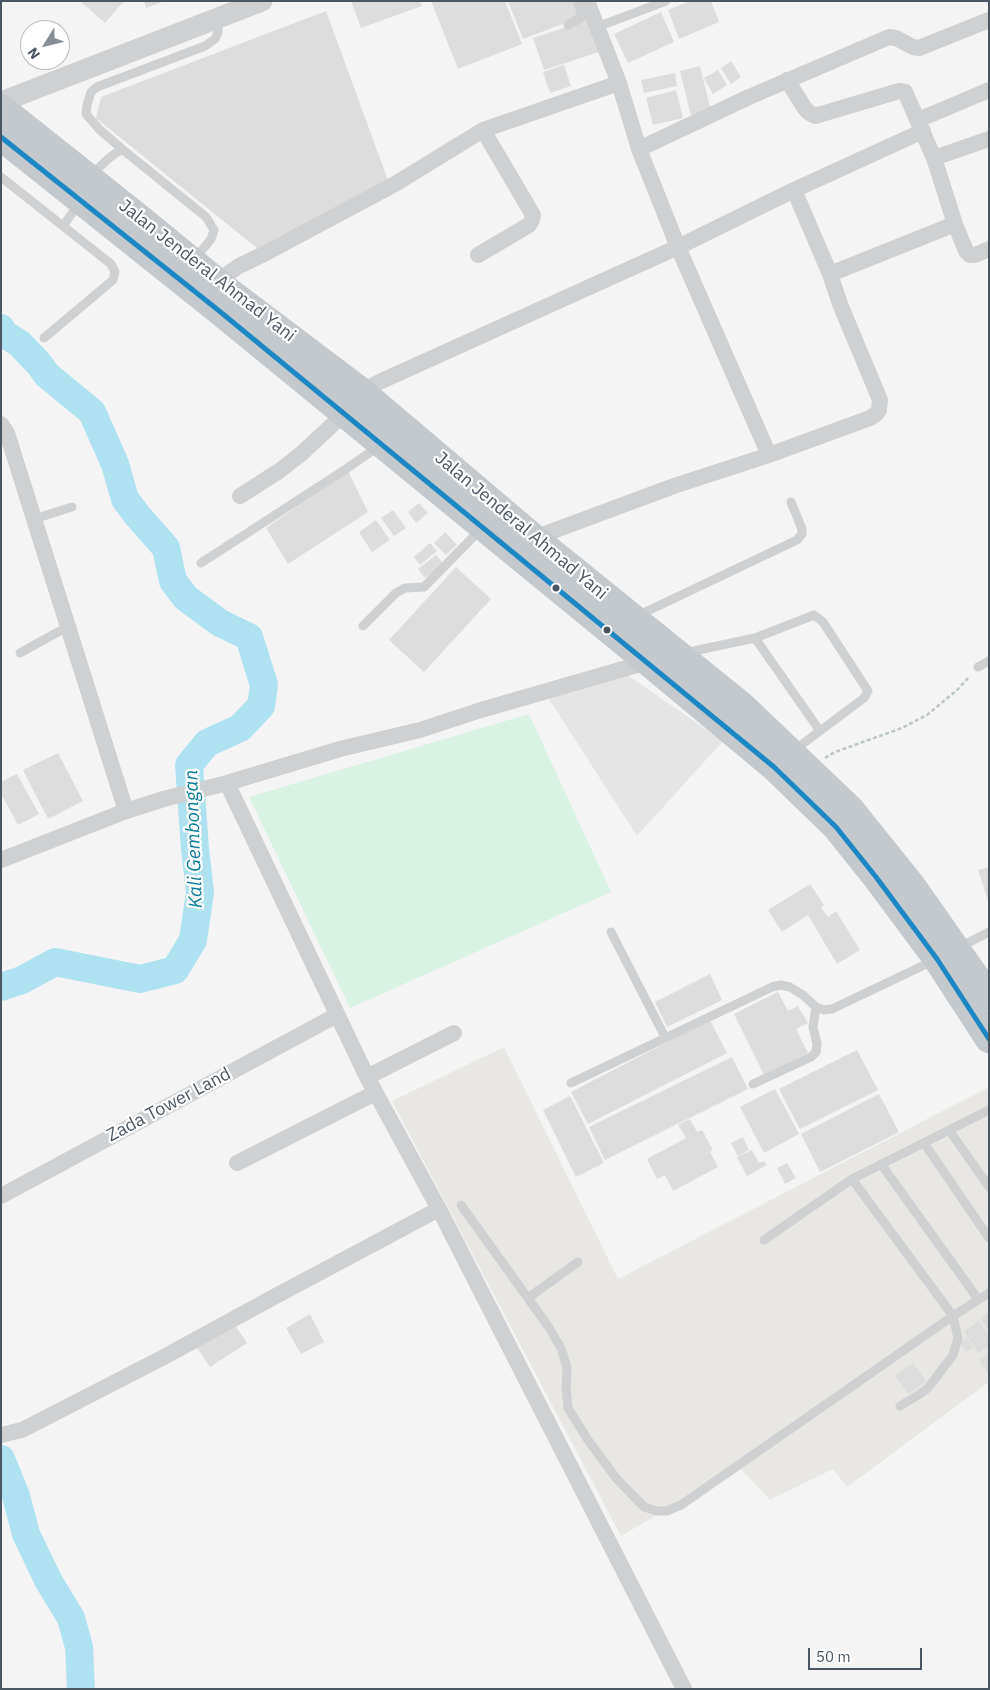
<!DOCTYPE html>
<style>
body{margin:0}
#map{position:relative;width:990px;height:1690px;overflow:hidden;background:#f4f4f4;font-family:"IBM Plex Sans",sans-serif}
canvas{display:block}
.frame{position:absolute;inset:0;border:2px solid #4a5661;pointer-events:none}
.north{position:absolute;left:20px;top:20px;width:50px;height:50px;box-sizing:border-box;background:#fff;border:1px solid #b7bbc0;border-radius:50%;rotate:234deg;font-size:14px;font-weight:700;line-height:20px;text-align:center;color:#4a5661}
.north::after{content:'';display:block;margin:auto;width:18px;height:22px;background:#868d94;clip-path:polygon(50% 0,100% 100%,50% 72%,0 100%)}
.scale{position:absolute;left:808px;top:1648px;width:114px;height:22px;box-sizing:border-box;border:2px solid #4a5661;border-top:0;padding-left:6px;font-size:15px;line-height:18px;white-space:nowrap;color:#4a5661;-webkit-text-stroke:4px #fff;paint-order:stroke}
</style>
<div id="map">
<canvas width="990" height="1690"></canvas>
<div class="frame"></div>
<div class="north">N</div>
<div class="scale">50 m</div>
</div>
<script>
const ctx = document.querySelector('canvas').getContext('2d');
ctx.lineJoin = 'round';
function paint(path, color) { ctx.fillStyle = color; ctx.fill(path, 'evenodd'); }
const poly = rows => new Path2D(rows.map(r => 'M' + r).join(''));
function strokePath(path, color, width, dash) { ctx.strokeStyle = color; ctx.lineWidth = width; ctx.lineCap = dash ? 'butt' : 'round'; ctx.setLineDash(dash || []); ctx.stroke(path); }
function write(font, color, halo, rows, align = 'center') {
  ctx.font = font + ' "IBM Plex Sans",sans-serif'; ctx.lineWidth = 4.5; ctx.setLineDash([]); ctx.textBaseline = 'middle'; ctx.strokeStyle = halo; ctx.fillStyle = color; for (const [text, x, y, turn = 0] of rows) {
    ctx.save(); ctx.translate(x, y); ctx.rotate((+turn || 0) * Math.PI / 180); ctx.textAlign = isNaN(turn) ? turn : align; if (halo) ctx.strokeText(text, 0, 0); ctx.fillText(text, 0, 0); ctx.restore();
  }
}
const commercial = poly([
 [504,1047,618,1279,989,1087,989,1382,847,1487,833,1469,770,1500,739,1467,621,1536,392,1101]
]);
const education = poly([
 [623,672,723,741,637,836,549,699]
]);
const green = poly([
 [529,714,611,892,350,1008,249,797]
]);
const river = poly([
 [1,328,3,333,20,344,39,364,47,375,92,412,115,464,125,499,137,515,166,548,173,581,186,598,220,623,249,637,264,685,261,706,240,728,207,743,189,765,195,849,200,892,193,940,175,970,140,979,55,962,22,980,1,987],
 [1,1459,16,1496,26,1534,48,1580,71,1618,79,1647,81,1689]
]);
const building = poly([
 [80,1,122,1,123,2,105,23],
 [144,1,165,1,146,8],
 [351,1,420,1,422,6,361,28],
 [431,1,505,1,522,44,458,69],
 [508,1,572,1,578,18,523,39],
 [690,1,711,1,719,22,679,39,668,10],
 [326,11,389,183,263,253,96,118,101,97],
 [661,12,674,42,628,63,614,34],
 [588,20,599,52,544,70,533,38],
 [731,61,741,77,731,84,721,68],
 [564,65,571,86,550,93,543,72],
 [700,66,711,111,691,116,680,71],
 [718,70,727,85,713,94,704,78],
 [675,73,677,86,644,93,641,80],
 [676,90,683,118,653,125,646,98],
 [348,471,368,512,288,564,266,528],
 [419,503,428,513,416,523,408,512],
 [393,510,406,528,394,536,381,518],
 [376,520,390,540,372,552,359,532],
 [445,532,457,545,446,555,434,543],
 [430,543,437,551,420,565,414,557],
 [436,555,444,564,425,578,418,569],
 [456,567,491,599,424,672,389,640],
 [58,753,83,801,48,819,23,770],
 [17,774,39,814,18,825,1,794,1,782],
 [989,867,989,900,988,901,978,870],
 [810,884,824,905,821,907,828,917,836,911,860,950,837,964,808,915,782,932,768,910],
 [710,974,722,1000,667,1027,655,1002],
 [778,992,788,1011,798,1006,808,1023,796,1029,808,1053,764,1075,734,1014],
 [710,1020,727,1053,588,1124,571,1092],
 [857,1050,878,1090,800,1129,779,1089],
 [732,1057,748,1089,605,1160,589,1127],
 [775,1089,799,1134,764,1153,740,1107],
 [879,1094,899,1132,820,1172,801,1134],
 [570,1096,604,1163,576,1177,543,1110],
 [690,1119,697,1132,702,1130,713,1150,694,1160,710,1152,718,1167,673,1191,665,1175,657,1179,647,1159,686,1138,678,1125],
 [743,1137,749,1150,738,1156,731,1143],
 [752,1150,759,1163,764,1161,767,1165,747,1176,737,1157],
 [787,1163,796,1178,785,1184,777,1168],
 [989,1312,989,1331,980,1319],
 [310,1314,324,1342,301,1354,286,1328],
 [979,1321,989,1335,989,1346,978,1353,964,1331],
 [233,1322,247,1343,210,1367,196,1346],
 [967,1338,973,1347,967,1352,960,1343],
 [989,1353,989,1374,979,1361],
 [913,1363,926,1381,909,1394,895,1376]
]);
const path = poly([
 [825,758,835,752,902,728,927,715,957,690,970,676]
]);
const service = poly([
 [568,25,582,17,577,1],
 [597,27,666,1],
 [122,149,100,130,86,114,87,105,91,92,97,87,205,46,215,39,218,32,218,18],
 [91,175,109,158,122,149,206,217,214,230,211,239,195,259],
 [1,177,111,264,115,272,113,280,44,338],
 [63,226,80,202],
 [34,519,72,507],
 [201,563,346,469,379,446],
 [637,616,797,540,802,534,802,529,791,502],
 [363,626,396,593,405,588,424,587,481,529],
 [755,638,820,731],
 [20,653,67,627],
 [684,653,755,638,814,615,823,622,868,691,864,698,793,751],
 [978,667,989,661],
 [611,932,665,1037],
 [958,948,989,932],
 [571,1083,772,987,781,985,790,987,803,995,816,1007,824,1010,832,1009,935,960],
 [753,1084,811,1057,816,1052,817,1044,813,1027,816,1007],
 [949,1130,989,1187],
 [924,1143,989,1238],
 [881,1164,978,1299],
 [461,1205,548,1326,561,1348,567,1368,566,1387,568,1408,588,1440,616,1478,644,1507,657,1511,667,1511,681,1505,953,1316,852,1179],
 [764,1240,852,1179,989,1110],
 [528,1298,578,1262],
 [900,1406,920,1394,928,1388,953,1355,958,1338,953,1316,989,1293]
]);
const minor = poly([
 [587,1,619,83,639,149,749,97,889,37,896,38,913,47,919,48,989,20],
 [787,80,804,107,808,112,815,116,899,91,905,92,934,158,955,224,966,251,970,255,975,255,989,249],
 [918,120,989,90],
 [639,149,678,247,794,190,923,131],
 [934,158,989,139],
 [794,190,830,274],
 [478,255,529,225,532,220,533,215,483,130,619,83],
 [217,281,239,266,264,254,395,184,483,130],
 [1,424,7,433,126,811],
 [240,496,279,471,301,454,344,414,362,392,377,383,678,247,769,455],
 [534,538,674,486,769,455,870,418,876,414,879,410,880,400,840,304,830,274,955,224],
 [227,783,367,1077,439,1209,684,1689],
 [1,860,126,811,167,798,227,783,340,749,420,730,481,710,651,661],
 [367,1077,454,1033],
 [237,1163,375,1093],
 [1,1196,337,1015],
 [1,1435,22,1430,162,1358,272,1298,439,1209]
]);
const tertiary = poly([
 [1,102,262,1]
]);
const trunk = poly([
 [1,108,138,217,231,293,362,392,534,538,742,706,851,810,912,886,989,996],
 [1,137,218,310,648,662,774,767,836,827,876,877,937,959,989,1039]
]);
const bus1 = poly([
 [1,137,218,310,774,767,836,827,876,877,937,959,989,1039]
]);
const markers = [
 [556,588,4.5,"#4a5661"],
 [607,630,4.5,"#4a5661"]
];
const streetNames = [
 ["Jalan Jenderal Ahmad Yani",207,271,38],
 ["Jalan Jenderal Ahmad Yani",521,526,40],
 ["Zada Tower Land",169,1105,-28]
];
const waterNames = [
 ["Kali Gembongan",194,839,-92]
];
paint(commercial, '#e8e7e3');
paint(education, '#e6e5e6');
paint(green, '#d9f2e3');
strokePath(river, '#aee2f0', 28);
paint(building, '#ddddde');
strokePath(path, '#bcc7c4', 2.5, [4, 2.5]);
strokePath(service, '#ced0d2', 9);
strokePath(minor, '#ced0d2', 16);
strokePath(tertiary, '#ced0d2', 21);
strokePath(trunk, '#c4c9cd', 28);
strokePath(bus1, '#1d87c4', 5);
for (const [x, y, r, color] of markers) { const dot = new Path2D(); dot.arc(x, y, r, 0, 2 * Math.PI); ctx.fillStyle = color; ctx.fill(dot); strokePath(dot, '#fff', 2); }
write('18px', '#4a5661', '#fff', streetNames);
write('italic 19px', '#0c7c9b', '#fff', waterNames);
</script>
